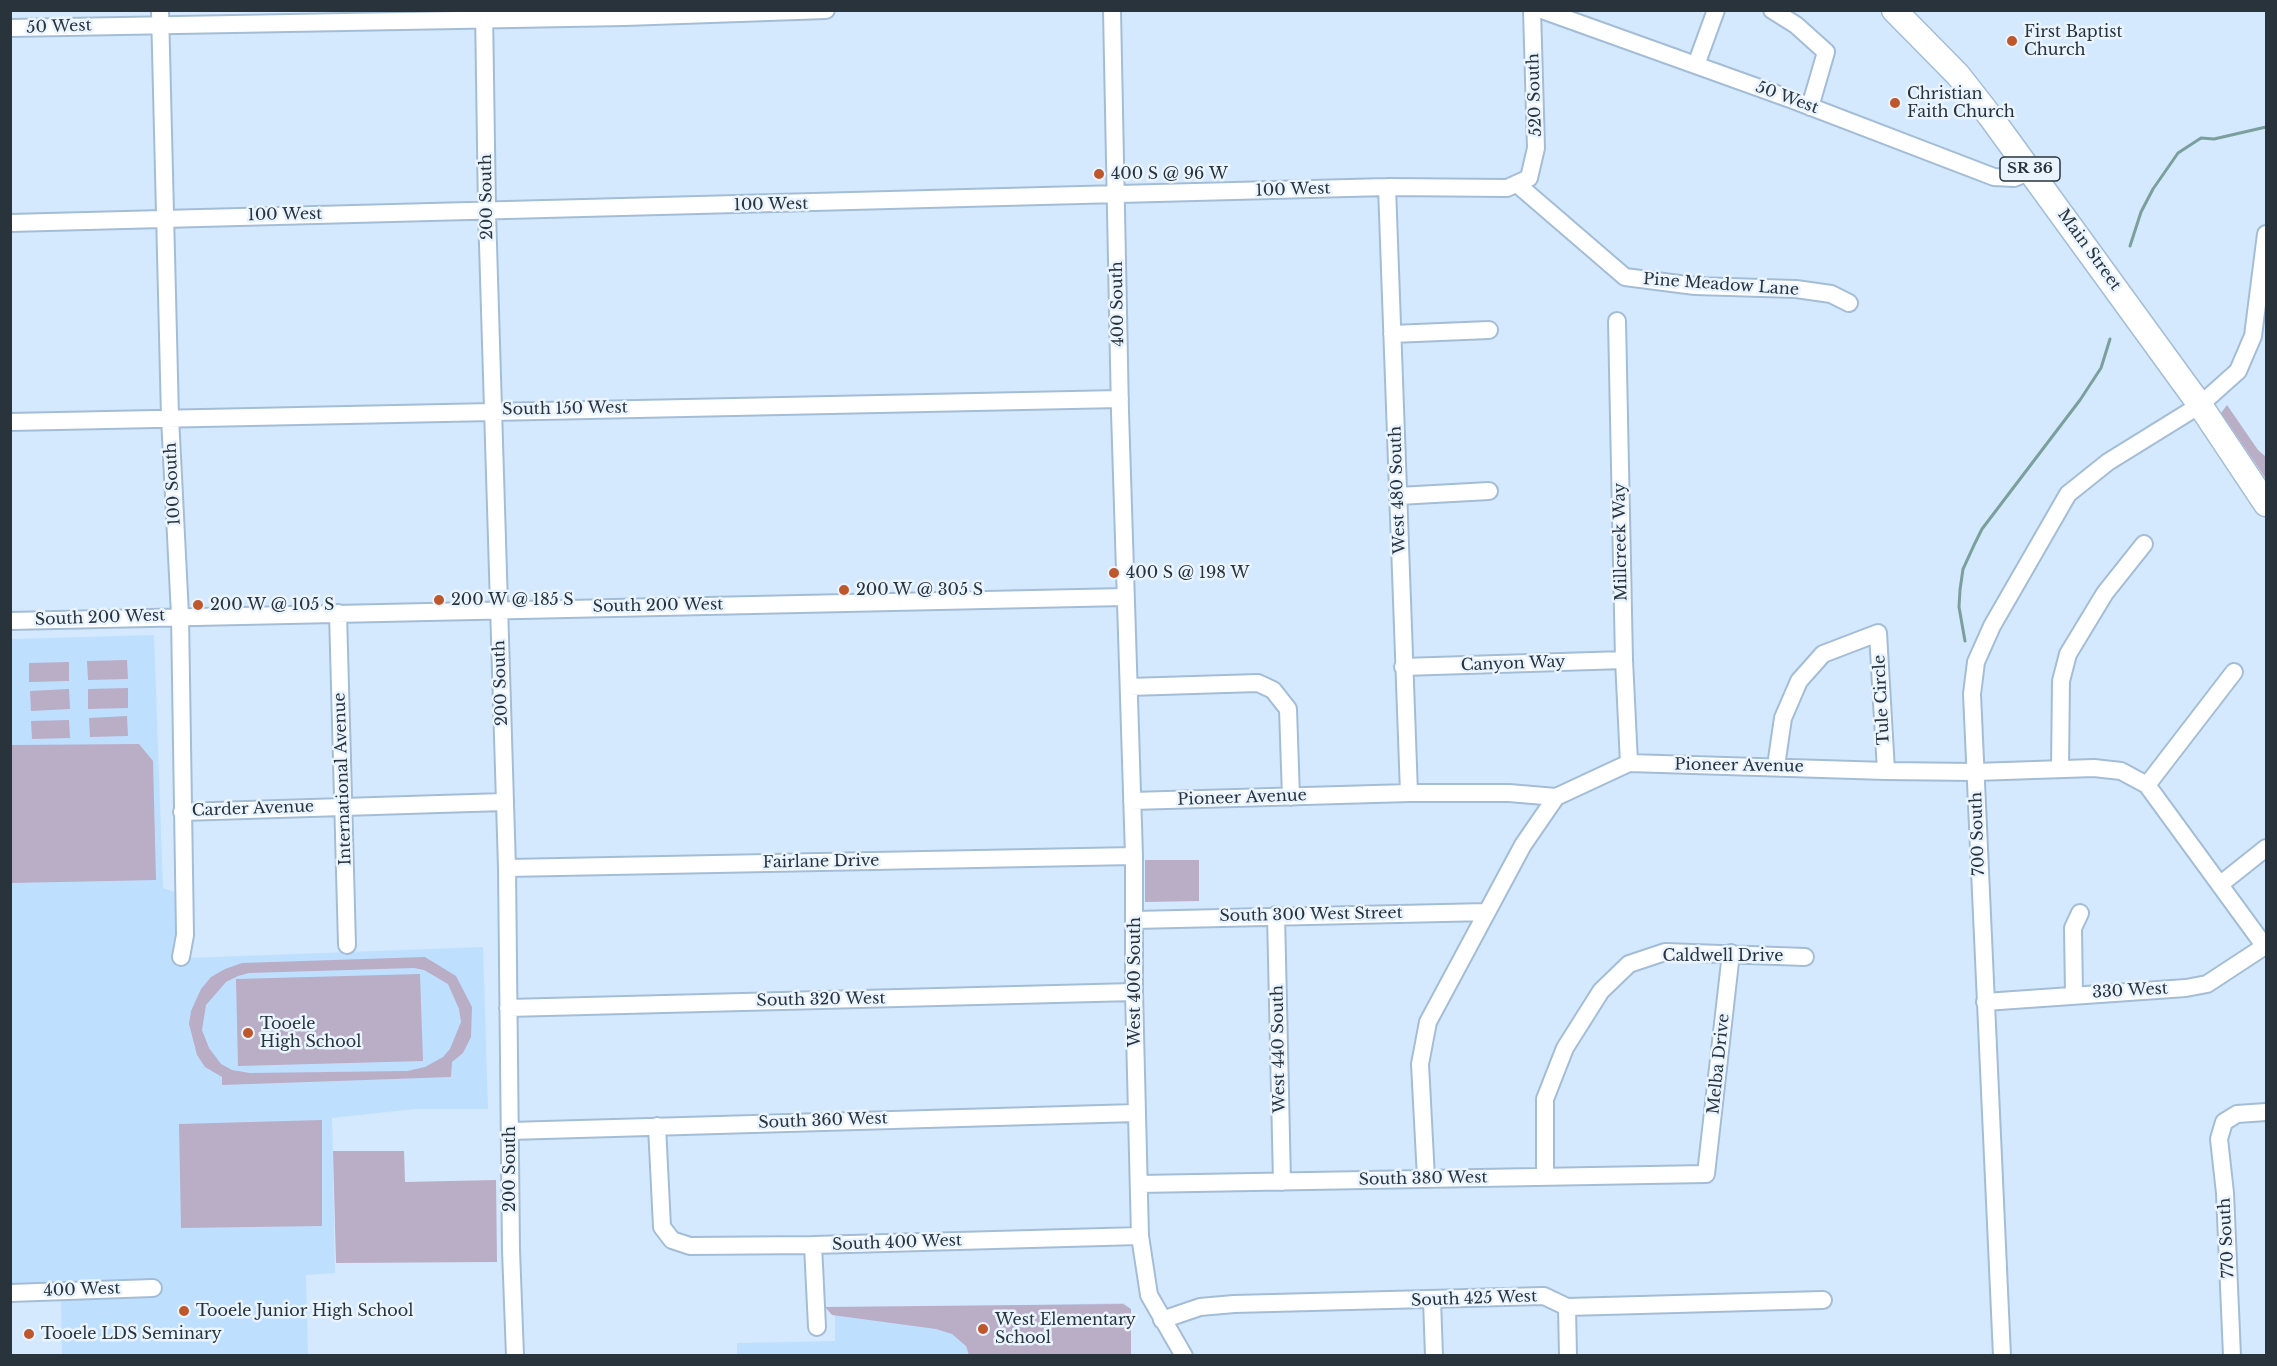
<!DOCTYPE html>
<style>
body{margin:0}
#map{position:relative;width:2277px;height:1366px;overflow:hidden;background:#d4e9fd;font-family:"Libre Baskerville",serif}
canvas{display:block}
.frame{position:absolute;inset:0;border:12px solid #28333c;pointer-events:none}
</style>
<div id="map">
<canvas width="2277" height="1366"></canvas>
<div class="frame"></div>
</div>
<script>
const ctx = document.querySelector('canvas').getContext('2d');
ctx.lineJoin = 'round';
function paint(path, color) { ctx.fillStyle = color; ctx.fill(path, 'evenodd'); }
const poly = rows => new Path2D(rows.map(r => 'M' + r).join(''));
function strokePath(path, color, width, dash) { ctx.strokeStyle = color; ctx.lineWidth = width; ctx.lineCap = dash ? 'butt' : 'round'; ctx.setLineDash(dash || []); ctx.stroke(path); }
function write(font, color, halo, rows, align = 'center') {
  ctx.font = font + ' "Libre Baskerville",serif'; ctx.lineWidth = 5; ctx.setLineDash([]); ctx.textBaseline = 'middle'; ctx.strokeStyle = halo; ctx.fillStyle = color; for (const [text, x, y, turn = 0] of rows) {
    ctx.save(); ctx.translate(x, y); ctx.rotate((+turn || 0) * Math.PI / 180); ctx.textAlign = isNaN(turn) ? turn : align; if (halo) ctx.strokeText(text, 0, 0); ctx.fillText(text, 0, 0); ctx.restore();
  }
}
const built = poly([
 [154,635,163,888,186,896,188,958,483,947,488,1109,415,1109,332,1118,335,1273,306,1275,308,1355,62,1355,61,1299,11,1301,10,639],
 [1124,1303,1131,1309,1131,1355,737,1356,737,1343,835,1341,835,1309]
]);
const green = poly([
 [2227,405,2258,450,2266,457,2266,479,2221,413],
 [127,660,128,679,88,680,87,661],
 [69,662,69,681,29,682,29,663],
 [128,688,128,708,88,709,88,689],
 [69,689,70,709,31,711,30,691],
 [127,716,128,736,90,737,89,718],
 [69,720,70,738,32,739,31,721],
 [139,744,153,761,156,880,11,883,11,745],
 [1145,860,1199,860,1199,901,1145,902],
 [425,957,456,976,472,1007,471,1037,463,1053,452,1062,451,1077,222,1085,222,1077,205,1067,197,1055,189,1024,191,1011,201,989,211,977,225,969,242,963],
 [414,968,424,970,448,984,459,1009,461,1022,450,1049,443,1057,425,1067,407,1071,250,1073,232,1070,221,1064,209,1048,202,1030,206,1005,226,982,238,976,249,973],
 [420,974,423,1061,238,1066,236,979],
 [322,1120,322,1226,181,1228,179,1124],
 [333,1151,404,1151,405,1182,496,1180,497,1262,336,1263],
 [1123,1304,1131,1309,1131,1355,969,1355,966,1346,952,1334,936,1329,832,1315,825,1307]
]);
const stream = poly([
 [2130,246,2141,212,2153,189,2178,153,2201,138,2214,139,2266,127],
 [1965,641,1959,607,1960,590,1963,569,1974,545,1982,529,2080,400,2101,368,2110,339]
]);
const minor = poly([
 [160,10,170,417,180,615,185,935,181,957],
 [484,10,487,212,507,868,511,1250,515,1356],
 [1112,10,1120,412,1134,856,1134,992,1140,1236,1149,1295,1184,1356],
 [1542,10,1793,100,1994,177,2014,178,2031,171],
 [1772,10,1796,25,1826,52,1810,107],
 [10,28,625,17,826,10],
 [1696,65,1716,10],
 [1517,184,1625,277,1695,286,1796,289,1831,294,1849,303],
 [1387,187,1409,793],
 [10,223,1387,187,1507,188,1529,178,1536,148,1532,10],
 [1617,321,1624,660,1629,763],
 [1392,334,1489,330],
 [10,422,1120,399],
 [1398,496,1489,491],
 [338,613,347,945],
 [10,621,1125,597],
 [1403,667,1624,660],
 [1129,687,1258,683,1273,690,1288,709,1291,797],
 [1776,766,1783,718,1799,681,1823,654,1878,633,1886,771],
 [2060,768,2061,681,2068,654,2105,593,2144,544],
 [2147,785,2234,672],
 [1132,801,1409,793,1509,793,1556,797,1629,763,1886,771,1975,772,2094,768,2121,771,2147,785,2266,948],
 [182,812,504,802],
 [507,868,1134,856],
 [2222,883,2266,848],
 [1276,915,1282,1182],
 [1134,920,1487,912],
 [2074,994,2073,928,2080,913],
 [1985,1002,2186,988,2207,984,2265,946],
 [508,1008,1134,992],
 [657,1126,662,1227,672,1240,690,1246,813,1245,1140,1236],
 [510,1131,1136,1113],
 [1545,1177,1545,1099,1565,1048,1601,991,1629,964,1665,952,1805,957],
 [1426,1178,1420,1064,1428,1022,1523,845,1556,797],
 [1139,1184,1706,1174,1731,953],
 [813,1245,817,1327],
 [10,1293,153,1288],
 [1432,1300,1434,1356],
 [1567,1307,1568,1356],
 [1162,1320,1200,1307,1234,1304,1544,1296,1567,1307,1823,1300],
 [2002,1356,1972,694,1976,662,1992,626,2068,494,2108,462,2200,405,2238,371,2253,336,2266,234],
 [2232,1356,2225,1193,2219,1139,2224,1122,2237,1114,2266,1112]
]);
const highway = poly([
 [1894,10,1958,75,1990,116,2200,405,2266,504]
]);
const markers = [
 [2012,41,6,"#be572c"],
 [1895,103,6,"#be572c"],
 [1099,174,6,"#be572c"],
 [1114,573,6,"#be572c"],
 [844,590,6,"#be572c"],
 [439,600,6,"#be572c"],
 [198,605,6,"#be572c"],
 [248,1033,6,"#be572c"],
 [184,1311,6,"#be572c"],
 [983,1329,6,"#be572c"],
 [29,1334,6,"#be572c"]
];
const shields = [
 [2030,169,60]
];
const shieldNames = [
 ["SR 36",2030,169]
];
const streetNames = [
 ["50 West",59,27,-2],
 ["520 South",1535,95,-92],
 ["50 West",1787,98,20],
 ["100 West",1293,190,-2],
 ["200 South",487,197,-91],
 ["100 West",771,205,-1],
 ["100 West",285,215,-1],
 ["Main Street",2089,250,54],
 ["Pine Meadow Lane",1721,285,4],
 ["400 South",1118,304,-91],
 ["South 150 West",565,409,-1],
 ["100 South",173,484,-93],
 ["West 480 South",1398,490,-92],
 ["Millcreek Way",1621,542,-91],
 ["South 200 West",658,606,-1],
 ["South 200 West",100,618,-2],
 ["Canyon Way",1513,664,-2],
 ["200 South",501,683,-92],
 ["Tule Circle",1882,700,-93],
 ["Pioneer Avenue",1739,766,1],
 ["International Avenue",343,779,-92],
 ["Pioneer Avenue",1242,798,-2],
 ["Carder Avenue",253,809,-2],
 ["700 South",1978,834,-92],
 ["Fairlane Drive",821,862,-1],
 ["South 300 West Street",1311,915,-1],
 ["Caldwell Drive",1723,956],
 ["West 400 South",1135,982,-90],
 ["330 West",2130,991,-3],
 ["South 320 West",821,1000,-1],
 ["West 440 South",1279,1049,-91],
 ["Melba Drive",1719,1064,-84],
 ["South 360 West",823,1121,-2],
 ["200 South",510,1169,-90],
 ["South 380 West",1423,1179,-1],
 ["770 South",2227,1238,-93],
 ["South 400 West",897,1243,-2],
 ["400 West",82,1290,-2],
 ["South 425 West",1474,1299,-2]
];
const poiNames = [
 ["First Baptist",2024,32],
 ["Church",2024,50],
 ["Christian",1907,94],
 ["Faith Church",1907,112],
 ["400 S @ 96 W",1111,174],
 ["400 S @ 198 W",1126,573],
 ["200 W @ 305 S",856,590],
 ["200 W @ 185 S",451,600],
 ["200 W @ 105 S",210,605],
 ["Tooele",260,1024],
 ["High School",260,1042],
 ["Tooele Junior High School",196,1311],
 ["West Elementary",995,1320],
 ["School",995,1338],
 ["Tooele LDS Seminary",41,1334]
];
paint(built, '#bfdfff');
paint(green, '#baadc6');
strokePath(stream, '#7b9f9d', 3);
strokePath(minor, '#a4bdd6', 20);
strokePath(highway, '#a4bdd6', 27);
strokePath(minor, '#fff', 16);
strokePath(highway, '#fff', 24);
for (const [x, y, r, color] of markers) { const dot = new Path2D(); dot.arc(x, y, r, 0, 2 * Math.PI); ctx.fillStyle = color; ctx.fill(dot); strokePath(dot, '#eaf4ff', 2); }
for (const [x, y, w] of shields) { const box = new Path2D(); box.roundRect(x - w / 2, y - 12, w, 24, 4.5); ctx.fillStyle = '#eaf4ff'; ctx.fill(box); strokePath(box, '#28333c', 1.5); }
write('bold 15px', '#28333c', null, shieldNames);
write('16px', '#28333c', '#eaf4ff', streetNames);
write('16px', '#28333c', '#eaf4ff', poiNames, 'left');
</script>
